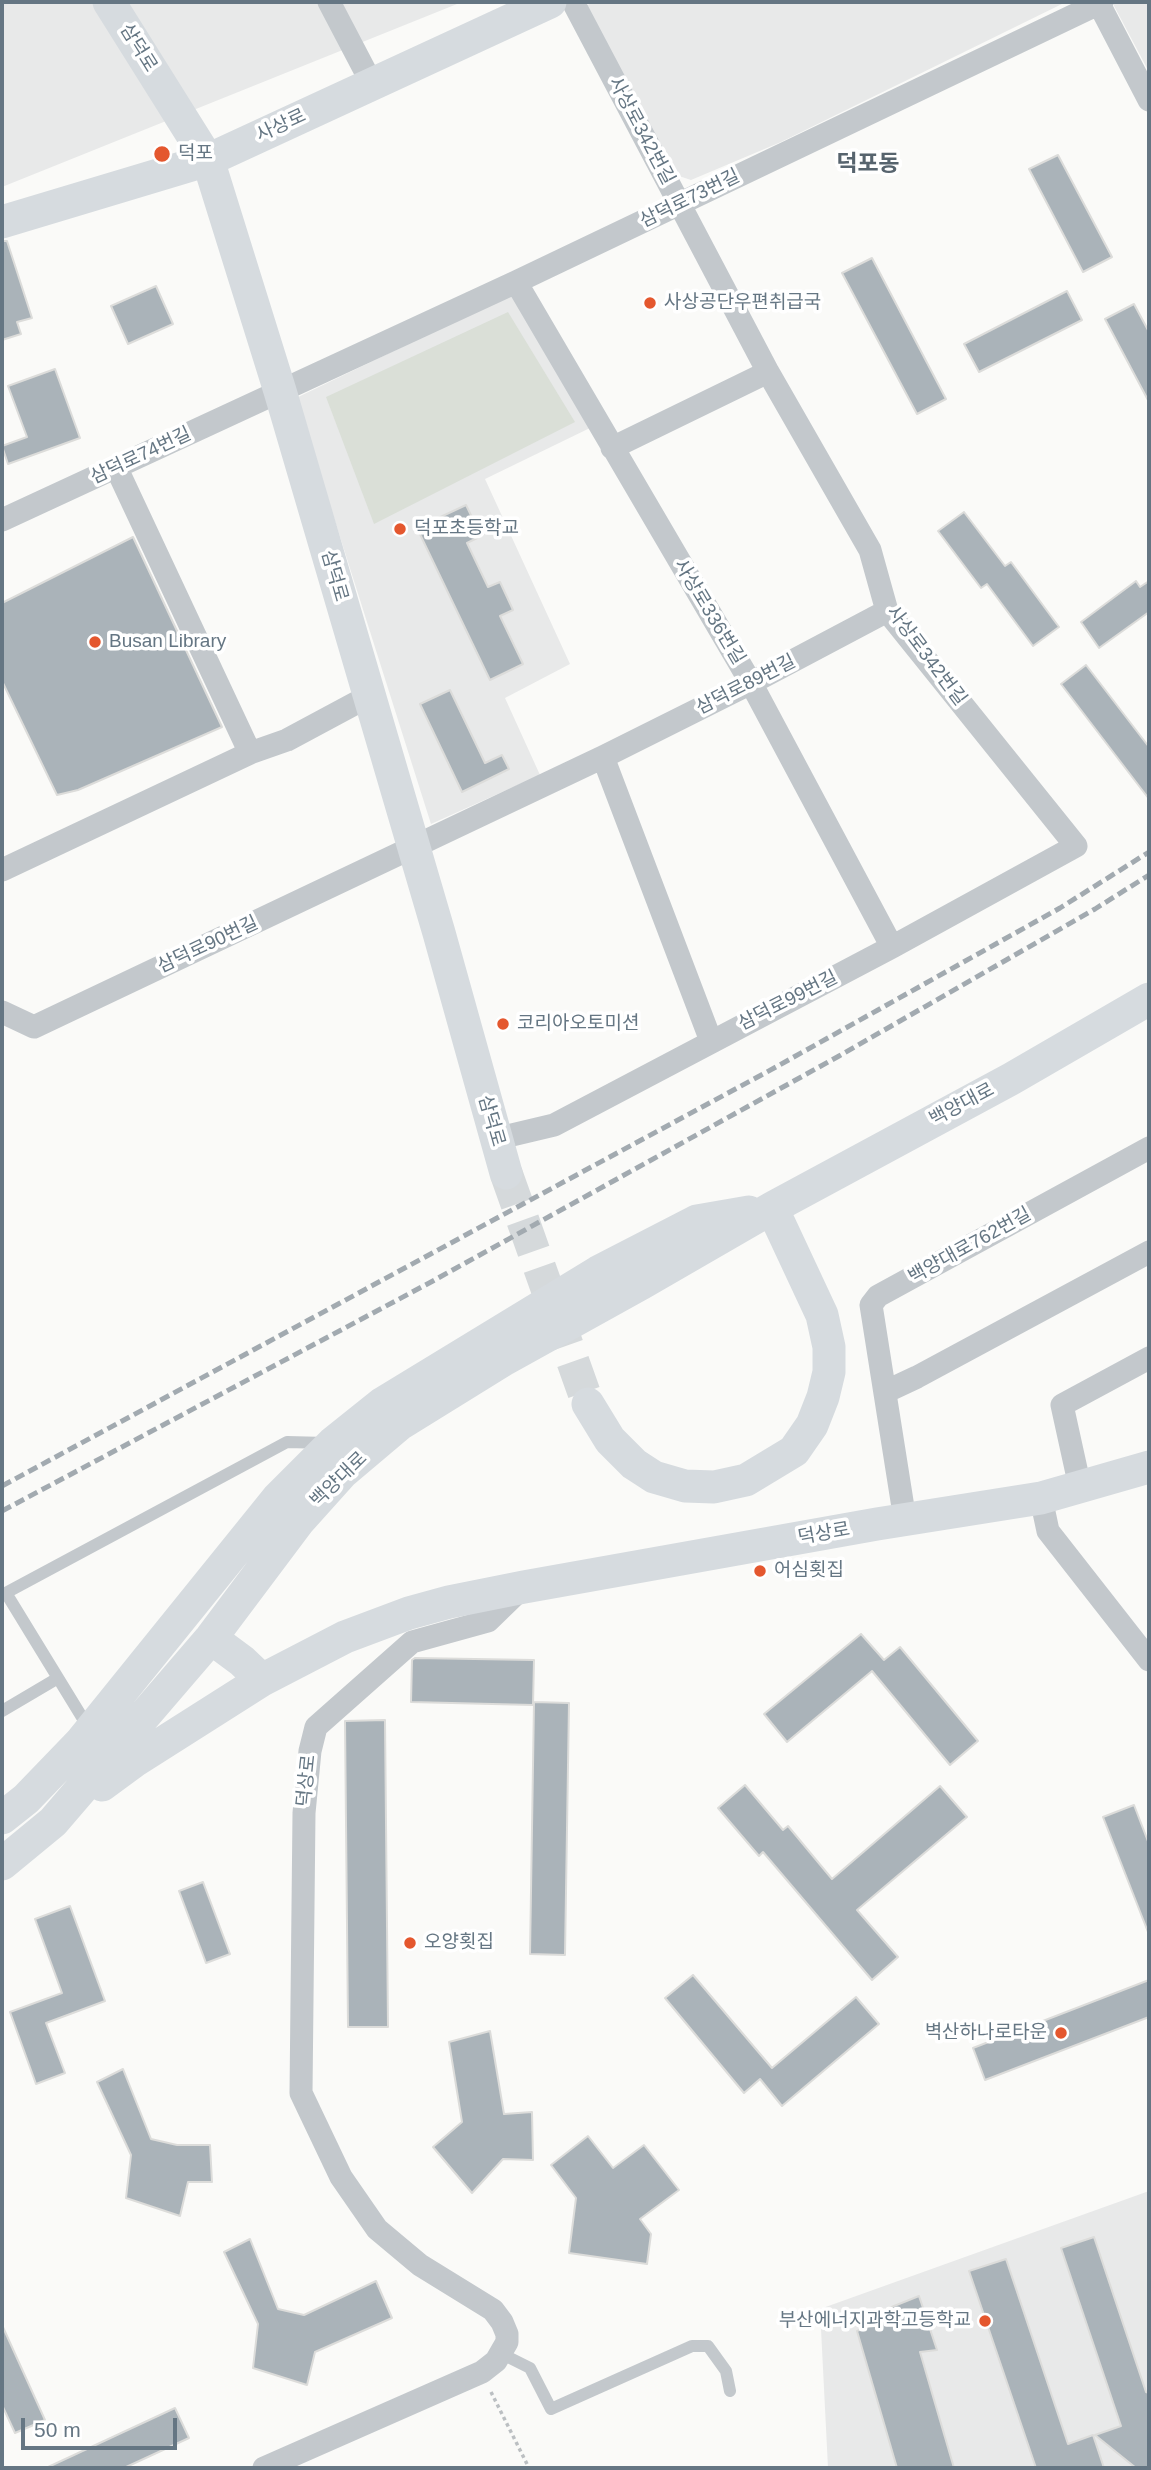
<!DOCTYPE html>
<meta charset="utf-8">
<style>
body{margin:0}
#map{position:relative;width:1151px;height:2470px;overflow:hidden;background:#fafaf8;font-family:Arial,sans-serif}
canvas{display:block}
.frame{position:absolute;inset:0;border:4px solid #657683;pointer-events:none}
.scale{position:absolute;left:21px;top:2418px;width:156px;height:32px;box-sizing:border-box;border:4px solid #657683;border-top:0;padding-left:9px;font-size:21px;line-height:24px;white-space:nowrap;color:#657683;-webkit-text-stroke:5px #fff;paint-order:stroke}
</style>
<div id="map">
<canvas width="1151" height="2470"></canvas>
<div class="frame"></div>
<div class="scale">50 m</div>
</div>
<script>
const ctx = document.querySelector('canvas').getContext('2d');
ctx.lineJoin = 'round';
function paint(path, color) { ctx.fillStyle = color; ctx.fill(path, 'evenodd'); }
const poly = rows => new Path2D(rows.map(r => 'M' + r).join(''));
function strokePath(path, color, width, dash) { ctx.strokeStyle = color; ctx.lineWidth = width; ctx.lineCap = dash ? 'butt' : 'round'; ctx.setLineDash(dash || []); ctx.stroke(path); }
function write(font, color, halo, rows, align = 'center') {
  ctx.font = font + ' Arial,"Noto Sans KR",sans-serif'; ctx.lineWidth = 7; ctx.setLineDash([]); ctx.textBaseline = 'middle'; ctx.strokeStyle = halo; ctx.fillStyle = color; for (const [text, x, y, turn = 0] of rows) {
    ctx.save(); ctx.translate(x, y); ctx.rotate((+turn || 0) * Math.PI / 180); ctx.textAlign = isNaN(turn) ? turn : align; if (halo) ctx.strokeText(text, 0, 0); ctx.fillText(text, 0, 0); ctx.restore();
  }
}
const built = poly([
 [2,2,462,2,2,187],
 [594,2,1066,2,781,142,691,180,673,174,585,6],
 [1112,2,1149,2,1149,72],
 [512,294,592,427,485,479,570,664,505,698,540,775,431,824,296,398],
 [1149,2191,1149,2468,828,2468,820,2309]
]);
const green = poly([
 [508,312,575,422,374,524,326,397]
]);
const building = poly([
 [1058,155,1112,257,1083,272,1029,169,1058,155],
 [2,241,7,241,32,318,17,322,21,334,2,340,2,241],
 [872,258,946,399,917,414,842,273,872,258],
 [156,286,173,324,128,344,111,306,156,286],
 [1067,291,1082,320,979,372,964,344,1067,291],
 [1134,304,1149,332,1149,402,1105,319,1134,304],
 [55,369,80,438,8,464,2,446,27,437,8,386,55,369],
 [466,505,481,536,467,543,488,587,500,582,513,610,500,616,523,664,490,680,417,528,466,505],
 [964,512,1005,566,1011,562,1059,627,1033,646,987,584,981,588,938,531,964,512],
 [133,537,222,727,78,790,57,795,2,681,2,603,133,537],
 [1136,581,1140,587,1149,581,1149,612,1099,648,1081,622,1136,581],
 [1086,665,1149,747,1149,799,1061,684,1086,665],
 [450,690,485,763,502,755,509,769,462,792,420,704,450,690],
 [861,1634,884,1660,900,1647,978,1741,950,1765,872,1671,787,1742,764,1714,861,1634],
 [415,1658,534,1660,533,1705,411,1702,412,1660,415,1658],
 [534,1702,569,1703,565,1955,530,1954,534,1702],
 [385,1720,388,2027,348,2027,345,1721,385,1720],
 [745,1785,783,1830,788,1826,832,1879,940,1786,967,1817,857,1910,898,1957,872,1980,763,1852,759,1856,718,1808,745,1785],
 [1134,1805,1149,1844,1148,1932,1103,1817,1134,1805],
 [203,1882,230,1954,206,1963,179,1891,203,1882],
 [70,1906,105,2001,46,2023,65,2073,36,2084,10,2012,62,1993,35,1919,70,1906],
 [693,1975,772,2068,856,1997,879,2024,782,2106,760,2079,744,2093,665,1998,693,1975],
 [1149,1980,1149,2017,985,2080,973,2048,1149,1980],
 [490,2031,504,2114,532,2112,533,2160,503,2159,472,2193,433,2147,462,2122,449,2042,490,2031],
 [123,2069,151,2139,177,2145,210,2145,212,2182,188,2182,180,2216,126,2198,131,2155,97,2082,123,2069],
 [588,2136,613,2168,644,2145,679,2190,640,2219,651,2234,647,2264,569,2253,576,2198,551,2165,588,2136],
 [1094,2237,1146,2392,1149,2393,1149,2468,1136,2468,1095,2435,1121,2426,1061,2248,1094,2237],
 [250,2239,278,2309,304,2315,376,2281,392,2318,315,2352,307,2385,253,2368,258,2324,224,2252,250,2239],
 [1006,2259,1068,2444,1093,2435,1104,2468,1036,2468,969,2271,1006,2259],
 [919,2296,937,2350,920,2352,954,2468,897,2468,857,2331,887,2319,884,2310,919,2296],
 [2,2325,45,2420,15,2433,2,2405,2,2325],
 [175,2408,189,2438,124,2468,46,2468,175,2408]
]);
const secondaryTunnel = poly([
 [506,1173,588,1404]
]);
const path = poly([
 [491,2392,529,2468]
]);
const service = poly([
 [6,1593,88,1727],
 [2,1595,287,1442,326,1443],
 [2,1711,58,1678],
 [502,2354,530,2368,551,2409,692,2346,708,2346,726,2371,730,2391]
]);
const minor = poly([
 [329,2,372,84],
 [1098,2,1149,100],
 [516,282,751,683,892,947],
 [612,448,768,372],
 [116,467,250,753],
 [2,520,516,282,1102,2],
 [603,757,711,1041],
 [2,870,250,753,287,740,369,696],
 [2,1012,34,1027,603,757,751,683,887,611],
 [495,1139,554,1125,892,947,1076,846,887,611,870,550,768,372,573,2],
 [885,1392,917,1377,1149,1252],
 [1080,1487,1062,1405,1149,1358],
 [1041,1498,1048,1531,1149,1660],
 [905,1520,871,1305,878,1296,1149,1148],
 [264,2468,482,2372,496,2361,507,2342,507,2334,502,2322,493,2310,420,2265,377,2229,341,2177,301,2093,304,1813,310,1751,316,1727,412,1642,488,1621,523,1587]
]);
const secondary = poly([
 [109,2,208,160,280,391,439,933,506,1173],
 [2,222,208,160,550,2],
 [588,1404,610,1440,634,1464,654,1477,685,1486,714,1487,746,1480,794,1451,812,1425,823,1397,829,1372,829,1347,822,1315,772,1208],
 [211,1638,242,1661,262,1680,345,1637,409,1613,449,1602,524,1587,877,1524,1041,1498,1149,1467],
 [102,1785,136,1760,262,1680],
 [2,1818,26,1799,80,1743,277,1499,333,1443,383,1403,598,1272,697,1221,749,1212],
 [2,1864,53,1822,211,1638,298,1522,342,1473,400,1424,505,1359,642,1283,772,1208,1011,1079,1149,999]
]);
const rail = poly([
 [2,1486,776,1067,1060,908,1149,852],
 [2,1511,431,1282,839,1056,1095,909,1149,875]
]);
const markers = [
 [162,154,9,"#e4572e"],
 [650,303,7,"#e4572e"],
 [400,529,7,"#e4572e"],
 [95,642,7,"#e4572e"],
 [503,1024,7,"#e4572e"],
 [760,1571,7,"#e4572e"],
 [410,1943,7,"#e4572e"],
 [1061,2033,7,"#e4572e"],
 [985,2321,7,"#e4572e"]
];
const streetNames = [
 ["삼덕로",138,48,58],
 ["사상로",281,126,-25],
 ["사상로342번길",641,131,62],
 ["삼덕로73번길",690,199,-26],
 ["삼덕로74번길",141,456,-25],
 ["삼덕로",334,576,74],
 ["사상로336번길",709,612,59],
 ["사상로342번길",926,656,53],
 ["삼덕로89번길",746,685,-27],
 ["삼덕로90번길",208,945,-25],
 ["삼덕로99번길",788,1001,-27],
 ["백양대로",962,1105,-28],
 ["삼덕로",491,1121,74],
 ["백양대로762번길",970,1246,-29],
 ["백양대로",339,1480,-44],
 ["덕상로",824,1534,-10],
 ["덕상로",307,1781,-84]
];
const poiNames = [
 ["덕포",178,154],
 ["사상공단우편취급국",664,303],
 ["덕포초등학교",414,529],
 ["Busan Library",109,642],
 ["코리아오토미션",517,1024],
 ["어심횟집",774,1571],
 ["오양횟집",424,1943],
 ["벽산하나로타운",1047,2033,"right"],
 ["부산에너지과학고등학교",971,2321,"right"]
];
const quarterNames = [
 ["덕포동",868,165]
];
paint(built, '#e8e9e9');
paint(green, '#dadfd7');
paint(building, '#aab3b9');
strokePath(building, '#dcdcda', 2);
strokePath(secondaryTunnel, '#d5d9db', 33, [33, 17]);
strokePath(path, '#bbbfc2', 3.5, [3.5, 3.5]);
strokePath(service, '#c3c8cc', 12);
strokePath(minor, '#c3c8cc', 23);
strokePath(secondary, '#d6dbdf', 33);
strokePath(rail, '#a2aab0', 5, [10, 5]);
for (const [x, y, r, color] of markers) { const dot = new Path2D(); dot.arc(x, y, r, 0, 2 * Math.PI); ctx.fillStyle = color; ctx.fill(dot); strokePath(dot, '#fff', 2.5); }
write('19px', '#657683', '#fff', streetNames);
write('19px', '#657683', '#fff', poiNames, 'left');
write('bold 23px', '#57646e', '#fff', quarterNames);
</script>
